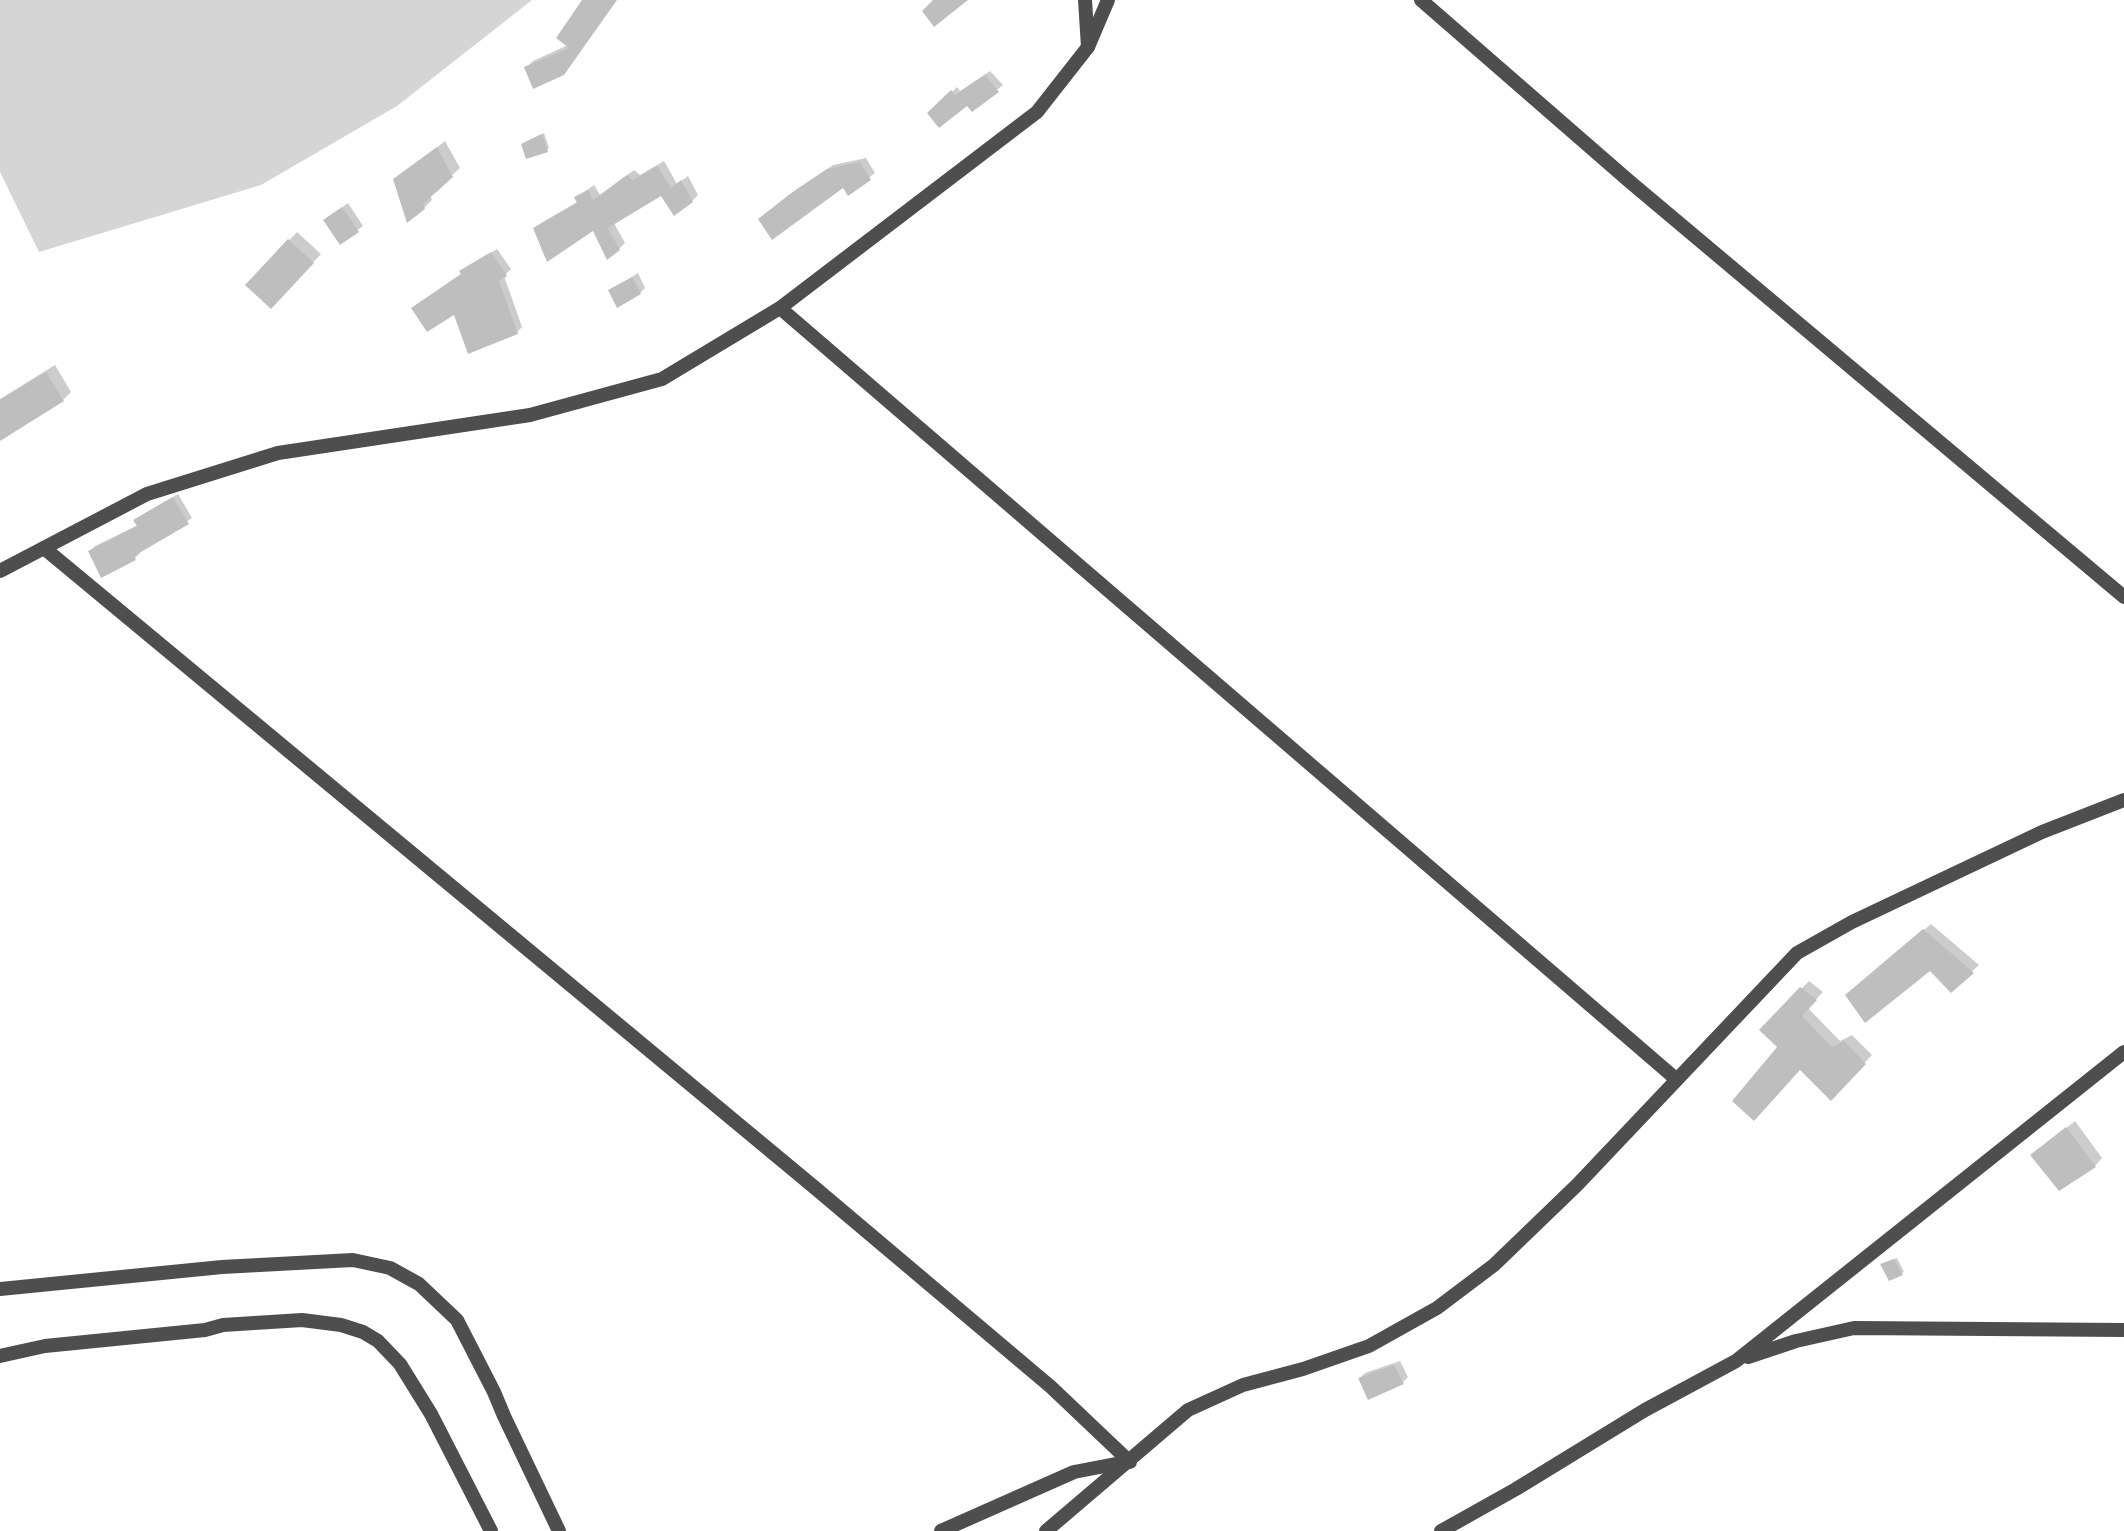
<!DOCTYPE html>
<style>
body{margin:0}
canvas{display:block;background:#fff}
</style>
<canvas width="2124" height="1531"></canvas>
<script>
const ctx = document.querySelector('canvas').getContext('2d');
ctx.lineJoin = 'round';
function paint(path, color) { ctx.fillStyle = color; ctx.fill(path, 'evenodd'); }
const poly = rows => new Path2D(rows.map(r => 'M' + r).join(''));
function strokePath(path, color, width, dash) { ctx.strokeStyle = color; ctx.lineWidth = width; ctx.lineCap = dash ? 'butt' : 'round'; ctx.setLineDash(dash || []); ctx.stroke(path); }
const green = poly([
 [0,0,532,0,397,106,261,185,39,252,0,172]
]);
const shadow = poly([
 [584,0,615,0,565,70,526,68,533,61,568,45],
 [990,71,1003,85,972,110,968,104,930,113,957,87,960,91],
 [544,133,549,148,547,150,525,142],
 [445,141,460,168,430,195,432,200,424,208,395,180],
 [866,158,875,173,848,193,843,185,765,215,797,189,833,165],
 [664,161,677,184,688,176,698,195,692,201,662,193,614,223,625,243,619,249,593,229,535,229,541,223,579,201,577,197,594,185,600,195,634,170,640,175],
 [348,203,363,226,341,243,325,220],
 [297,232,321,254,271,307,247,285],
 [497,249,511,269,504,276,522,327,517,332,461,271],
 [638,273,645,288,640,293,610,291],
 [55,365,71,392,63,400,0,438,0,399],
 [178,494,192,518,139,551,140,553,135,558,90,551,95,546,138,525,136,521,140,516],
 [1931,924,1979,965,1951,991,1930,968,1854,989],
 [1809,981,1823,992,1808,1008,1840,1041,1852,1035,1872,1055,1831,1099,1762,1029],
 [2075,1121,2102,1158,2095,1166,2038,1151],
 [1897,1258,1904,1272,1890,1279,1884,1263],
 [1400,1361,1408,1377,1403,1382,1360,1378,1365,1373]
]);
const building = poly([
 [582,0,617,0,564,75,533,89,524,67,569,48,556,38],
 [933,0,968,0,934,27,922,11],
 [985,75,999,92,972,112,967,106,939,128,927,113,951,90,955,95],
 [542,134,548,152,526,159,521,144],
 [437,147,453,177,423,204,425,209,407,223,393,179],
 [860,162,871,180,848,196,843,188,772,240,758,219,790,194,827,169],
 [657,166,671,188,681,180,693,202,674,216,661,196,608,228,620,250,607,260,593,231,547,262,533,228,577,203,574,197,588,190,593,200,627,175,633,180],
 [342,207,359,232,340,245,323,220],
 [288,239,314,263,271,309,245,285],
 [491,252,507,276,499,281,518,334,468,354,454,315,427,332,411,308,461,274,459,271],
 [632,277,641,294,617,308,608,290],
 [46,372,64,401,0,441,0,400],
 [173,497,189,524,134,556,136,560,101,578,88,551,137,526,133,520],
 [1923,929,1974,973,1951,993,1930,971,1865,1023,1845,995],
 [1800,987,1817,1000,1802,1016,1832,1047,1844,1041,1866,1064,1831,1101,1800,1070,1754,1121,1732,1101,1777,1047,1759,1030],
 [2066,1127,2096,1167,2059,1191,2030,1155],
 [1894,1259,1903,1275,1889,1281,1880,1264],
 [1394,1365,1404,1384,1368,1400,1358,1378]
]);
const minor = poly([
 [1085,0,1088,47],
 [1421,0,1629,181,2124,597],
 [780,308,1676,1079],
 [44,548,814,1187,1051,1387,1130,1462],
 [0,1289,222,1267,353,1260,390,1268,419,1284,457,1320,494,1392,504,1416,559,1531],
 [0,1356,45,1346,205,1330,223,1325,302,1320,341,1325,363,1332,378,1341,400,1364,431,1414,491,1531],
 [1748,1357,1796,1341,1854,1328,2124,1330],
 [941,1531,1074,1472,1126,1462],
 [1046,1531,1188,1410,1243,1385,1303,1369,1369,1346,1437,1308,1494,1265,1577,1185,1797,953,1852,922,2042,832,2124,800],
 [1441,1531,1516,1489,1645,1410,1736,1361,2124,1052]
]);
const tertiary = poly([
 [0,571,147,494,278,453,530,415,662,379,780,308,1037,112,1088,47,1108,0]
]);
paint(green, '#d5d5d5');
paint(shadow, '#0003');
paint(building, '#bebebe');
strokePath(minor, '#4e4e4e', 14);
strokePath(tertiary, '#4e4e4e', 14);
</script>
